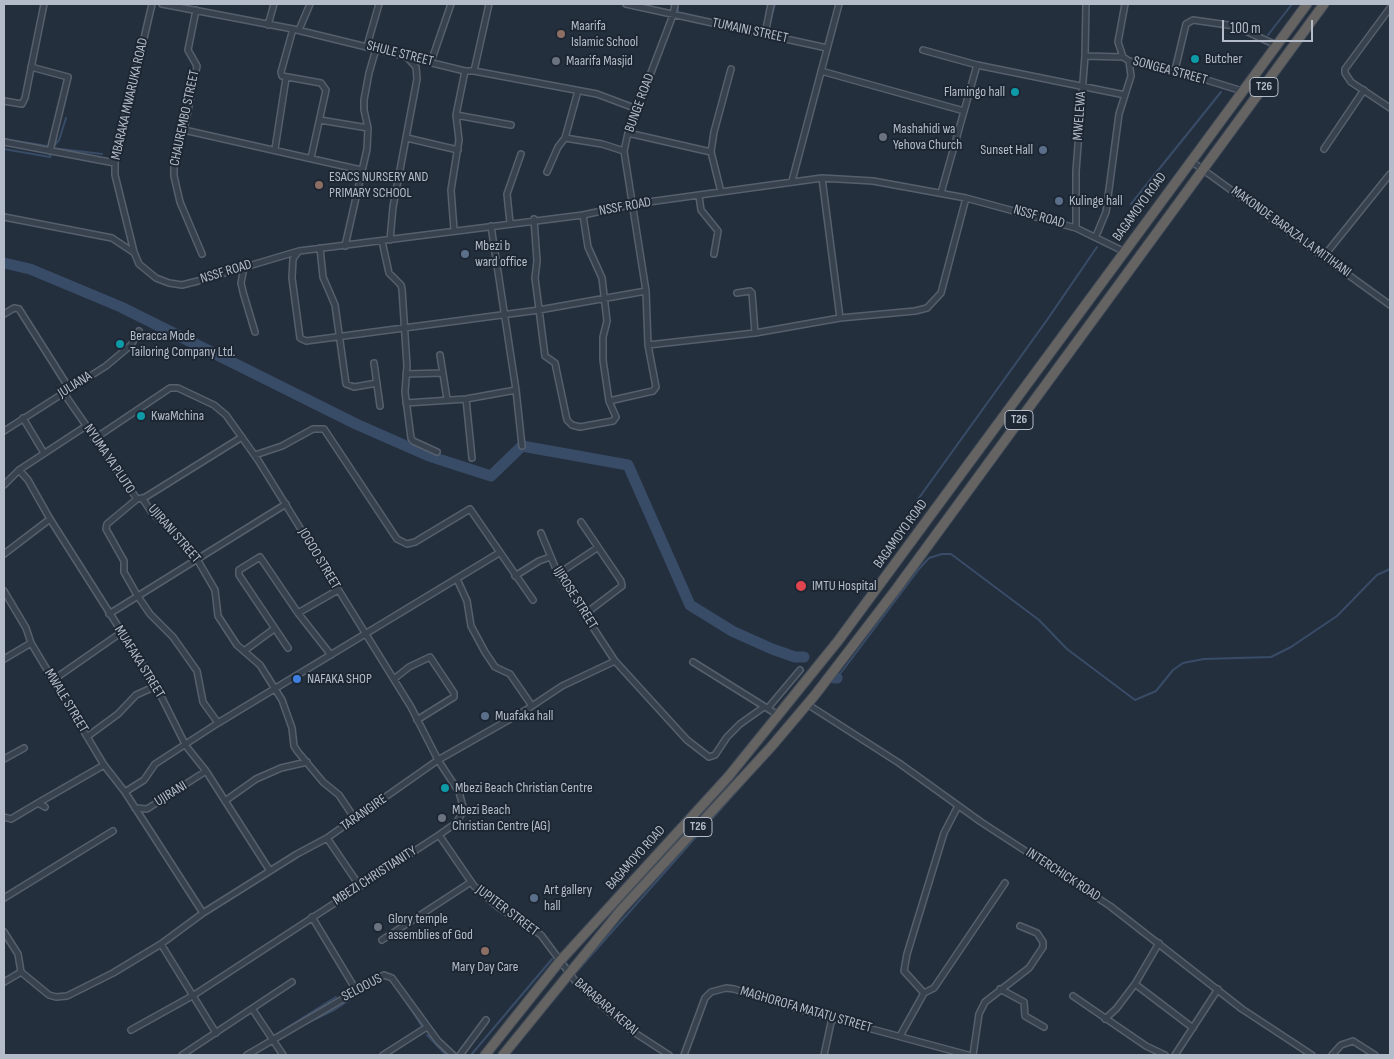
<!DOCTYPE html>
<style>
body{margin:0}
#map{position:relative;width:1394px;height:1059px;overflow:hidden;background:#242f3e;font-family:"Sofia Sans Condensed",sans-serif}
canvas{display:block}
.frame{position:absolute;inset:0;border:5px solid #b4bcc9;pointer-events:none}
.scale{position:absolute;left:1222px;top:20px;width:91px;height:22px;box-sizing:border-box;border:2px solid #b4bcc9;border-top:0;padding-left:6px;font-size:15px;line-height:18px;white-space:nowrap;color:#b4bcc9;-webkit-text-stroke:4px #1d2633;paint-order:stroke}
</style>
<div id="map">
<canvas width="1394" height="1059"></canvas>
<div class="frame"></div>
<div class="scale">100 m</div>
</div>
<script>
const ctx = document.querySelector('canvas').getContext('2d');
ctx.lineJoin = 'round';
const poly = rows => new Path2D(rows.map(r => 'M' + r).join(''));
function strokePath(path, color, width, dash) { ctx.strokeStyle = color; ctx.lineWidth = width; ctx.lineCap = dash ? 'butt' : 'round'; ctx.setLineDash(dash || []); ctx.stroke(path); }
function write(font, color, halo, rows, align = 'center') {
  ctx.font = font + ' "Sofia Sans Condensed",sans-serif'; ctx.lineWidth = 4; ctx.setLineDash([]); ctx.textBaseline = 'middle'; ctx.strokeStyle = halo; ctx.fillStyle = color; for (const [text, x, y, turn = 0] of rows) {
    ctx.save(); ctx.translate(x, y); ctx.rotate((+turn || 0) * Math.PI / 180); ctx.textAlign = isNaN(turn) ? turn : align; if (halo) ctx.strokeText(text, 0, 0); ctx.fillText(text, 0, 0); ctx.restore();
  }
}
const stream = poly([
 [678,4,678,12,688,15],
 [769,27,775,4],
 [1268,35,1292,4],
 [4,139,47,146],
 [53,147,59,140,66,118],
 [52,148,102,154],
 [4,149,50,157,52,153],
 [1131,204,1221,92],
 [916,502,1047,320,1097,247],
 [837,678,919,569,929,558,942,554,951,554,1039,620,1067,649,1135,700,1156,691,1173,670,1183,663,1204,659,1271,657,1291,647,1337,616,1377,575,1390,569],
 [578,970,757,768],
 [403,997,423,1028],
 [303,1025,334,1010,372,985],
 [427,1035,446,1055],
 [264,1042,336,997],
 [471,1055,552,959]
]);
const river = poly([
 [4,263,30,269,121,307,356,424,429,456,491,476,522,446,628,465,690,605,732,631,772,649,795,657,804,657],
 [834,678,837,678]
]);
const minor = poly([
 [152,4,115,163,115,175,134,252,139,264,156,278,169,283,182,285,198,281,299,251,583,215,634,204,822,178,873,181,966,198,1076,228,1125,252],
 [162,4,293,29,465,71,474,71,597,94,637,109],
 [626,4,827,48],
 [1125,4,1118,42,1123,57,1129,61,1175,70,1242,91],
 [1390,8,1345,69,1345,73,1351,82,1390,108],
 [196,10,188,50,197,66,184,130,174,161,174,176,180,202,202,254],
 [268,25,274,4],
 [293,29,281,72,282,76,321,83,326,90,311,158],
 [299,30,310,4],
 [765,34,771,4],
 [367,46,379,4],
 [923,50,977,65,1125,95],
 [1085,56,1123,57],
 [431,62,451,4],
 [31,67,68,77,50,151],
 [1175,70,1186,24,1193,20,1235,26,1278,46],
 [474,71,489,4],
 [821,71,964,111],
 [4,101,22,104,25,98,44,4],
 [456,115,511,125],
 [320,120,368,128],
 [184,130,361,170],
 [628,133,711,152],
 [407,138,458,150],
 [565,138,578,91],
 [4,142,115,163],
 [275,149,286,78],
 [1324,149,1364,90],
 [1191,161,1390,305],
 [547,172,558,147,565,138,602,144,624,151],
 [822,178,840,318],
 [792,181,839,4],
 [721,192,711,152,714,132,731,69],
 [941,193,977,65],
 [699,196,701,210,718,231,714,254],
 [4,217,112,238,133,252],
 [534,219,537,261,535,278,545,356,555,363,567,420,572,425,580,427,613,421,616,417,609,401,603,360,603,337,607,321,602,278,588,247,583,215],
 [510,223,507,194,521,154],
 [1076,228,1076,171,1085,56,1086,4],
 [454,230,451,190,459,140,456,115,465,71],
 [1096,236,1106,212,1119,114,1131,76,1129,61],
 [390,240,393,207,417,79,416,67,406,56],
 [382,241,389,273,401,285,402,289,407,366,405,392,411,438,413,441,437,452],
 [345,246,367,149,368,128,364,110,364,100,369,73,376,49],
 [320,248,323,277,335,305,346,384,354,387,377,383],
 [298,252,293,259,292,278,300,338,306,341,539,310,646,291],
 [1324,256,1390,174],
 [244,267,241,283,243,292,255,332],
 [737,293,750,291,752,293,755,333],
 [4,314,14,308,19,309,69,388],
 [648,345,755,333,840,318,915,311,927,308,941,293,966,198],
 [440,355,447,399],
 [374,363,380,406],
 [406,374,443,373],
 [516,390,522,446],
 [63,392,137,499,144,498,242,437],
 [466,399,472,458],
 [609,401,653,391,656,387,648,345,646,291,624,151,628,133,673,15,675,4],
 [406,403,466,399,516,390,491,226],
 [23,418,44,453],
 [4,431,106,366,131,345,139,331],
 [94,439,170,388,178,388,214,405,226,415,258,460,411,707,438,760,459,792,464,810,456,823,439,835,194,995,131,1030],
 [255,455,282,446,313,429,324,429,397,539,407,544,415,542,470,509,533,600],
 [19,470,86,426],
 [4,485,19,470,28,480,50,519,156,686,186,746,206,771,270,871],
 [142,498,153,514,180,537,197,559,215,590,218,616,237,645,260,665,282,700,292,728,294,746,298,752,323,782,339,795,355,819],
 [137,499,107,524,106,529,124,561,124,572,137,595,150,614,173,637,197,671,203,702,218,723],
 [581,522,621,581,622,586,585,614],
 [541,533,558,574,615,661],
 [4,554,50,519],
 [558,574,597,548],
 [515,576,539,561,550,557],
 [457,579,467,601,471,626,485,652,495,667,510,674,532,706],
 [4,591,26,628,31,643,104,765,125,792,203,913],
 [298,613,331,655],
 [109,614,286,504],
 [288,648,239,575,239,570,260,557,298,613,338,590],
 [244,651,274,629],
 [4,659,31,643],
 [693,662,778,715],
 [394,679,409,667,430,657,454,693,454,697,417,720],
 [53,680,122,632],
 [807,704,899,763,981,822,1110,906,1242,1009,1312,1055],
 [768,708,800,670],
 [88,736,118,714,136,695,156,686],
 [4,759,24,748],
 [125,792,144,780,155,764,218,723,499,553],
 [225,801,256,779,281,768,307,762],
 [38,803,104,765],
 [135,808,147,809,206,771],
 [4,817,11,819,38,803,45,807],
 [439,835,474,886,498,907,541,935,576,982,609,1012,632,1031,669,1055],
 [327,838,359,885],
 [4,898,113,831],
 [312,917,356,990],
 [4,932,18,954,21,972],
 [382,940,471,882],
 [1159,943,1135,984,1193,1028],
 [161,944,216,1033],
 [21,972,49,995,56,997,67,996,113,973,161,944,203,913,297,854,327,838,438,760,526,710,562,686,615,661,687,740,709,757,715,755,727,737,740,724,764,707],
 [4,982,21,972],
 [1000,989,1024,1002,1025,1016,1044,1027],
 [924,993,934,988,1005,883],
 [1073,996,1146,1046,1165,1055],
 [253,1010,283,1055],
 [1105,1019,1116,1009,1135,984],
 [900,1036,924,993,904,971,907,954,944,833,958,806],
 [182,1055,292,982],
 [247,1055,384,975,392,978,438,1041,453,1055],
 [383,1055,427,1027],
 [460,1055,486,1020],
 [684,1055,705,998,711,992,726,988,734,989,801,1010,968,1055],
 [824,1055,832,1018],
 [973,1055,979,1014,985,1002,1029,968,1043,947,1043,942,1037,933,1020,926],
 [1175,1055,1218,989],
 [1332,1055,1341,1045,1353,1041,1375,1055]
]);
const trunk = poly([
 [485,1055,560,961,728,777,838,641,1307,4],
 [503,1055,621,910,771,747,815,695,897,588,1324,4]
]);
const markers = [
 [561,34,5,"#8d6e63"],
 [1195,59,5,"#0f9aa8"],
 [556,61,5,"#6b7280"],
 [1015,92,5,"#0f9aa8"],
 [883,137,5,"#6b7280"],
 [1043,150,5,"#5c6f8a"],
 [319,185,5,"#8d6e63"],
 [1059,201,5,"#5c6f8a"],
 [465,254,5,"#5c6f8a"],
 [120,344,5,"#0f9aa8"],
 [141,416,5,"#0f9aa8"],
 [801,586,6,"#e0444e"],
 [297,679,5,"#3f7fe0"],
 [485,716,5,"#5c6f8a"],
 [445,788,5,"#0f9aa8"],
 [442,818,5,"#6b7280"],
 [534,898,5,"#5c6f8a"],
 [378,927,5,"#6b7280"],
 [485,951,5,"#8d6e63"]
];
const shields = [
 [1264,87,28],
 [1019,420,28],
 [698,827,28]
];
const shieldNames = [
 ["T26",1264,87],
 ["T26",1019,420],
 ["T26",698,827]
];
const poiNames = [
 ["Maarifa",571,26],
 ["Islamic School",571,42],
 ["Butcher",1205,59],
 ["Maarifa Masjid",566,61],
 ["Flamingo hall",1005,92,"right"],
 ["Mashahidi wa",893,129],
 ["Yehova Church",893,145],
 ["Sunset Hall",1033,150,"right"],
 ["ESACS NURSERY AND",329,177],
 ["PRIMARY SCHOOL",329,193],
 ["Kulinge hall",1069,201],
 ["Mbezi b",475,246],
 ["ward office",475,262],
 ["Beracca Mode",130,336],
 ["Tailoring Company Ltd.",130,352],
 ["KwaMchina",151,416],
 ["IMTU Hospital",812,586],
 ["NAFAKA SHOP",307,679],
 ["Muafaka hall",495,716],
 ["Mbezi Beach Christian Centre",455,788],
 ["Mbezi Beach",452,810],
 ["Christian Centre (AG)",452,826],
 ["Art gallery",544,890],
 ["hall",544,906],
 ["Glory temple",388,919],
 ["assemblies of God",388,935],
 ["Mary Day Care",485,967,"center"]
];
const streetNames = [
 ["TUMAINI STREET",750,31,12],
 ["SHULE STREET",400,54,14],
 ["SONGEA STREET",1170,71,15],
 ["MBARAKA MWARUKA ROAD",130,99,-77],
 ["BUNGE ROAD",640,103,-70],
 ["MWELEWA",1080,116,-86],
 ["CHAUREMBO STREET",185,118,-78],
 ["NSSF ROAD",625,207,-10],
 ["BAGAMOYO ROAD",1140,207,-54],
 ["NSSF ROAD",1039,217,16],
 ["MAKONDE BARAZA LA MITIHANI",1291,232,36],
 ["NSSF ROAD",226,272,-17],
 ["JULIANA",75,385,-32],
 ["NYUMA YA PLUTO",109,459,56],
 ["UJIRANI STREET",174,534,49],
 ["BAGAMOYO ROAD",901,534,-54],
 ["JOGOO STREET",319,559,59],
 ["IJJROSE STREET",575,598,58],
 ["MUAFAKA STREET",139,662,58],
 ["MWALE STREET",66,701,59],
 ["UJIRANI",171,794,-32],
 ["TARANGIRE",364,813,-35],
 ["BAGAMOYO ROAD",636,858,-48],
 ["INTERCHICK ROAD",1063,875,33],
 ["MBEZI CHRISTIANITY",375,876,-33],
 ["JUPITER STREET",507,911,37],
 ["SELOOUS",362,988,-28],
 ["BARABARA KERAI",606,1007,41],
 ["MAGHOROFA MATATU STREET",806,1010,16]
];
strokePath(stream, '#394c67', 2);
strokePath(river, '#394c67', 11);
strokePath(minor, '#565f6c', 8);
strokePath(trunk, '#434c59', 11);
strokePath(minor, '#38414e', 5);
strokePath(trunk, '#656462', 9);
for (const [x, y, r, color] of markers) { const dot = new Path2D(); dot.arc(x, y, r, 0, 2 * Math.PI); ctx.fillStyle = color; ctx.fill(dot); strokePath(dot, '#1d2633', 2); }
for (const [x, y, w] of shields) { const box = new Path2D(); box.roundRect(x - w / 2, y - 9.5, w, 19, 4); ctx.fillStyle = '#1d2633'; ctx.fill(box); strokePath(box, '#b4bcc9', 1); }
write('bold 12px', '#b4bcc9', null, shieldNames);
write('14px', '#b4bcc9', '#1d2633', poiNames, 'left');
write('14px', '#b4bcc9', '#1d2633', streetNames);
</script>
